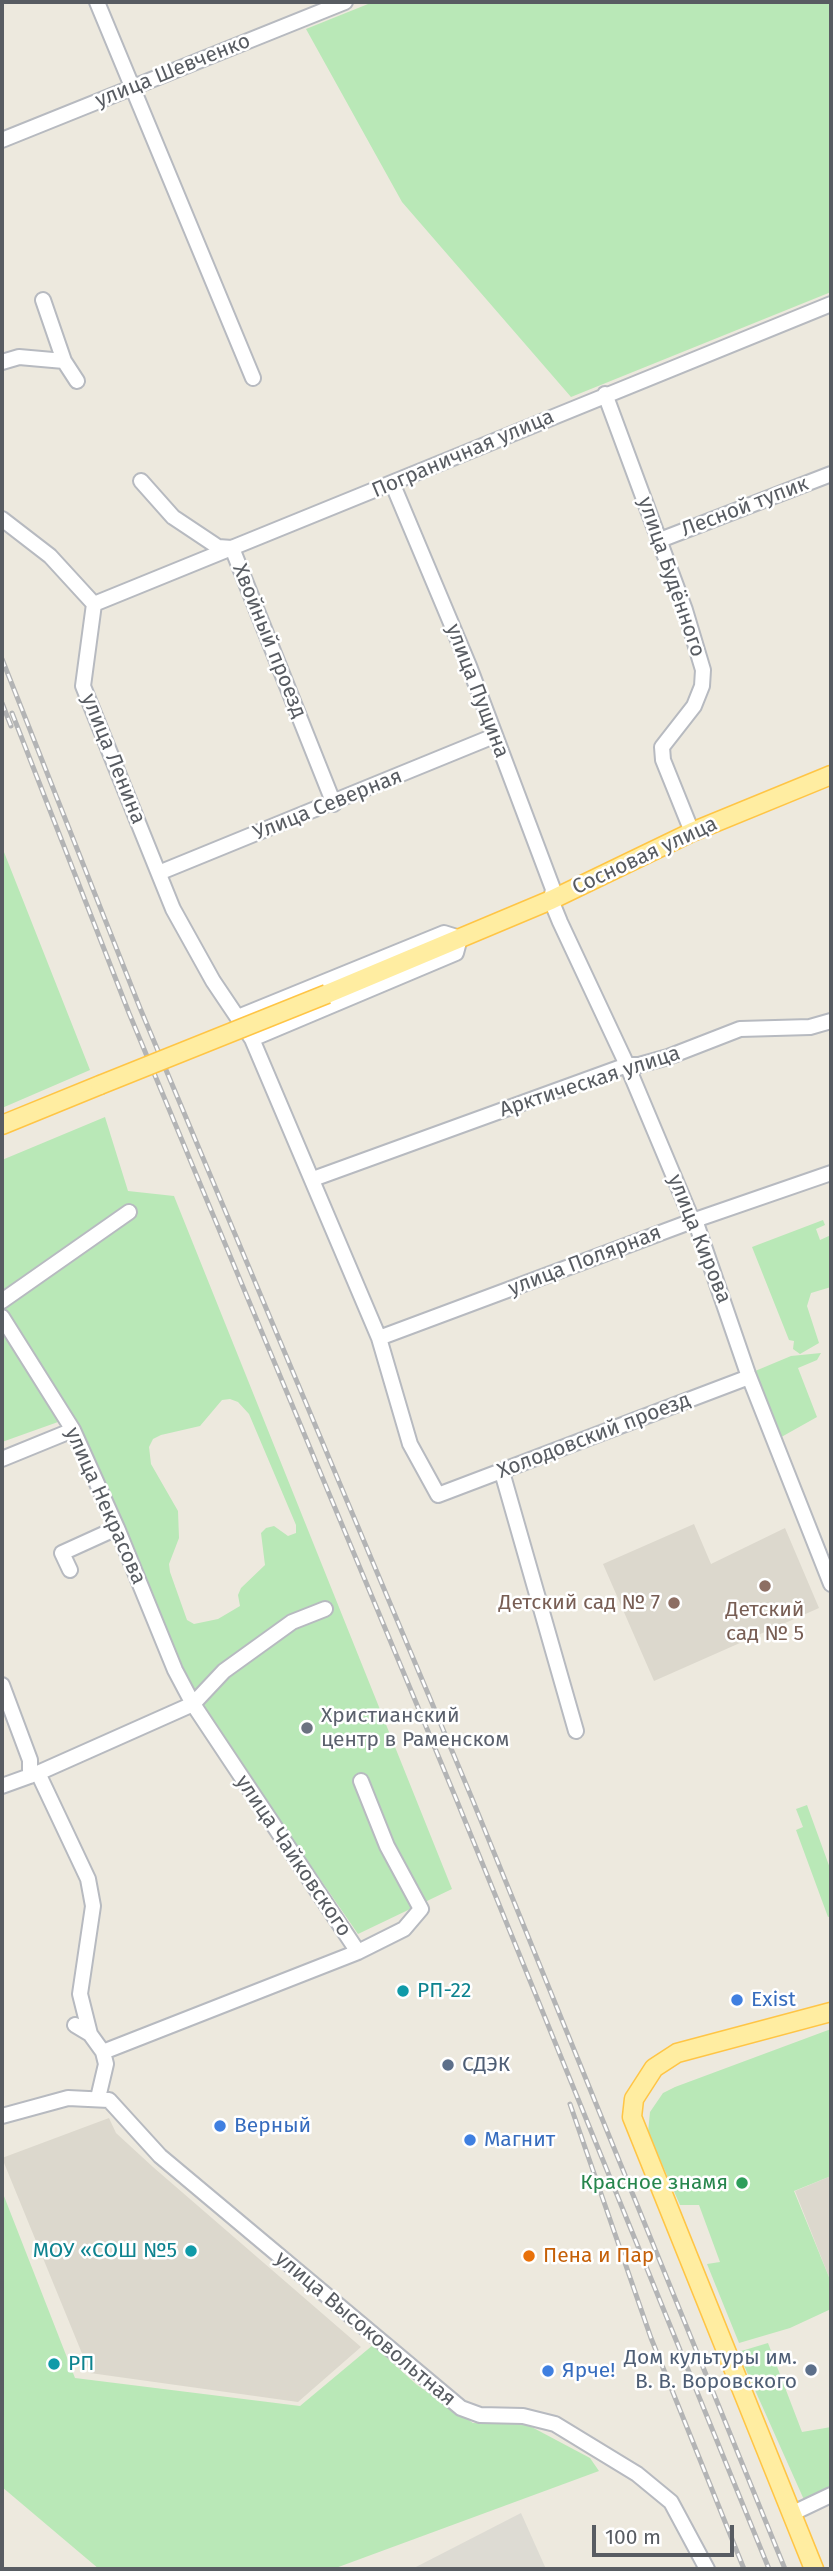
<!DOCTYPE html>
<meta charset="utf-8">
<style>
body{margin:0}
#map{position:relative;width:833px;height:2571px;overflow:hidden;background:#ede9de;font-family:"Fira Sans",sans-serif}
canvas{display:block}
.frame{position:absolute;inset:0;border:4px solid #585c62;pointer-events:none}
.scale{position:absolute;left:592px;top:2525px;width:142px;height:32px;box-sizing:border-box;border:4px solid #585c62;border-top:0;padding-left:9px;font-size:21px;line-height:24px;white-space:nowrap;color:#585c62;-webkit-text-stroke:5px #fff;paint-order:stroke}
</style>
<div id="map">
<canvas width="833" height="2571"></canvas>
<div class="frame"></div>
<div class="scale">100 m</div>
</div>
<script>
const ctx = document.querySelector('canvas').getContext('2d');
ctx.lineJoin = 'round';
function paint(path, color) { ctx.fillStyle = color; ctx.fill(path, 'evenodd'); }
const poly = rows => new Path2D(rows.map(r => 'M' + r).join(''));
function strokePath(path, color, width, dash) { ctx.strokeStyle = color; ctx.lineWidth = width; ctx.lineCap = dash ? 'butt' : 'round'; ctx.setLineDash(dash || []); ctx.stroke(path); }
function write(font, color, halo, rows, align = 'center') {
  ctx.font = font + ' "Fira Sans",sans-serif'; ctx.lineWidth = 5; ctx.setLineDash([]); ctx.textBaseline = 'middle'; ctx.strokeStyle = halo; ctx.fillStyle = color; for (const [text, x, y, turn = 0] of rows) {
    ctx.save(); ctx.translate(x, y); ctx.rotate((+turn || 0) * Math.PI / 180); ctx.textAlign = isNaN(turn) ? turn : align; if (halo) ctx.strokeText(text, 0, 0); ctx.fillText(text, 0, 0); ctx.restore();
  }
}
const industrial = poly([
 [521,2513,546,2569,414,2569,414,2568]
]);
const education = poly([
 [694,1524,711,1564,785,1528,819,1608,654,1681,603,1564],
 [109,2118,116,2133,153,2167,361,2347,298,2402,90,2373,2,2158],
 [831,2176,831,2282,795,2191]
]);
const green = poly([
 [373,2,831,2,831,292,571,397,402,202,306,29],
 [2,847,90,1070,2,1108],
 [105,1117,128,1191,174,1196,452,1889,358,1934,200,1705,72,1417,2,1442,2,1160],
 [230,1399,238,1402,249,1414,296,1525,296,1533,288,1536,274,1526,266,1528,261,1533,265,1565,241,1588,238,1595,240,1606,218,1619,194,1624,187,1620,170,1572,169,1564,179,1538,178,1511,151,1464,149,1447,153,1439,161,1435,200,1426,222,1400],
 [823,1220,825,1225,816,1229,820,1240,831,1235,831,1287,811,1293,807,1306,819,1343,800,1354,793,1349,794,1341,789,1340,752,1247],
 [821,1353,817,1360,798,1368,817,1417,776,1440,748,1374,791,1356],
 [807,1805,831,1871,831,1916,828,1917,796,1830,803,1827,796,1809],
 [831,2029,831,2176,794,2191,831,2282,831,2309,790,2328,739,2343,707,2264,720,2262,699,2205,680,2205,648,2132,650,2112,663,2093,675,2087],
 [2,2191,75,2378,300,2406,373,2345,417,2385,473,2423,526,2424,590,2458,599,2471,333,2569,99,2569,2,2487],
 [768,2343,802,2432,831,2427,831,2489,805,2502,738,2352]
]);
const minor = poly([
 [97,2,253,378],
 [2,140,345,2],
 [43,300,64,361,77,381],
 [2,362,19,357,64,361],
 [605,394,685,610,703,670,702,686,694,706,662,747,663,760,692,832],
 [141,481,173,517,218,547,232,548,334,804],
 [393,485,469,666,553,889,551,900,560,922,627,1065,690,1215,695,1220,748,1374,831,1584],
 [2,519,50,556,94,604],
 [660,540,831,474],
 [94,604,83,686,173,909,213,981,252,1039,379,1338,410,1444,438,1495,749,1377],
 [94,604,831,304],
 [161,872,494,736],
 [238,1017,444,933,460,938,456,953,252,1039],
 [313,1179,627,1065,639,1065,668,1057,740,1029,810,1027,831,1021],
 [2,1301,129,1212],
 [2,1317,73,1430,117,1528,175,1670,193,1704,224,1671,292,1622,325,1609],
 [379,1338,695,1220,831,1173],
 [2,1459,73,1430],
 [502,1472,576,1731],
 [70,1570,62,1553,117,1528],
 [2,1685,30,1760,30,1776],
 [38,1773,88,1879,93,1906,80,1994,90,2034],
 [2,1786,38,1773,193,1704,358,1952],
 [75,2025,90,2034,103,2052,106,2064,98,2098],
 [103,2052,358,1952,404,1929,421,1909,387,1846,361,1781],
 [2,2116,68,2098,109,2100,160,2156,461,2408,480,2415,523,2416,555,2424,637,2474,671,2502,707,2569],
 [791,2514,831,2495]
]);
const major = poly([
 [327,994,551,900,692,832,831,775],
 [2,1125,100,1085],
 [814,2569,632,2117,634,2099,654,2068,677,2053,831,2012]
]);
const rail = poly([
 [2,659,140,1008,471,1796,785,2569],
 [2,703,11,726],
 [12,713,129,1013,457,1801,769,2569],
 [570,2104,651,2338,744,2569]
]);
const majorBridge = poly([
 [100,1085,327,994]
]);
const markers = [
 [765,1586,7,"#8d6e63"],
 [674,1603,7,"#8d6e63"],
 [307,1728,7,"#6b7280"],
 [403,1991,7,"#0f9aa8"],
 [737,2000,7,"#3f7fe0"],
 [448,2065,7,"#5c6f8a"],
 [220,2126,7,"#3f7fe0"],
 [470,2140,7,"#3f7fe0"],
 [742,2183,7,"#2e9e5b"],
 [191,2251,7,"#0f9aa8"],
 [529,2256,7,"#e8710a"],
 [54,2364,7,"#0f9aa8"],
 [811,2370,7,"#5c6f8a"],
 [548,2371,7,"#3f7fe0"]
];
const streetNames = [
 ["улица Шевченко",173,71,-22],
 ["Пограничная улица",463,454,-23],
 ["Лесной тупик",745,507,-21],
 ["улица Будённого",671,577,71],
 ["Хвойный проезд",269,641,68],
 ["улица Пущина",477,691,69],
 ["улица Ленина",113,759,68],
 ["Улица Северная",328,805,-22],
 ["Сосновая улица",645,856,-25],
 ["Арктическая улица",590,1082,-18],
 ["улица Кирова",699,1239,68],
 ["улица Полярная",585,1261,-21],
 ["Холодовский проезд",594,1436,-21],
 ["улица Некрасова",105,1506,66],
 ["улица Чайковского",293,1856,56],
 ["улица Высоковольтная",365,2329,40]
];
const educationNames = [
 ["Детский сад № 7",660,1603],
 ["Детский",765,1610,"center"],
 ["сад № 5",765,1634,"center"]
];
const worshipNames = [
 ["Христианский",321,1716],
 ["центр в Раменском",321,1740]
];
const cultureNames = [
 ["РП-22",417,1991],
 ["МОУ «СОШ №5",177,2251,"right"],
 ["РП",68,2364]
];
const shopNames = [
 ["Exist",751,2000],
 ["Верный",234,2126],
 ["Магнит",484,2140],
 ["Ярче!",562,2371]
];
const serviceNames = [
 ["СДЭК",462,2065],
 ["Дом культуры им.",797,2358,"right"],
 ["В. В. Воровского",797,2382,"right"]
];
const leisureNames = [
 ["Красное знамя",728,2183]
];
const foodNames = [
 ["Пена и Пар",543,2256]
];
paint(industrial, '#dddbd3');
paint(education, '#dcd8cd');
paint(green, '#b9e8b7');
strokePath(minor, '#b7bac0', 18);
strokePath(major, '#ffc545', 21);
strokePath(minor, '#fff', 14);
strokePath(major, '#ffeda1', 18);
strokePath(rail, '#b3b4b5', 5);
strokePath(rail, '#fff', 2.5, [8]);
strokePath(majorBridge, '#ffc545', 21, []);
strokePath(majorBridge, '#ffeda1', 18);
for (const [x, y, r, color] of markers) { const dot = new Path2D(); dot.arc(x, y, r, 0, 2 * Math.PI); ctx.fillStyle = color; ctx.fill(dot); strokePath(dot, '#fff', 2.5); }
write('21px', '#585c62', '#fff', streetNames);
write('21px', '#785e54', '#fff', educationNames, 'right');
write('21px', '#5b616d', '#fff', worshipNames, 'left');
write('21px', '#0d838f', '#fff', cultureNames, 'left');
write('21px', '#366cbe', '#fff', shopNames, 'left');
write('21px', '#4e5e75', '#fff', serviceNames, 'left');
write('21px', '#27864d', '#fff', leisureNames, 'right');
write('21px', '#c56008', '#fff', foodNames, 'left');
</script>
